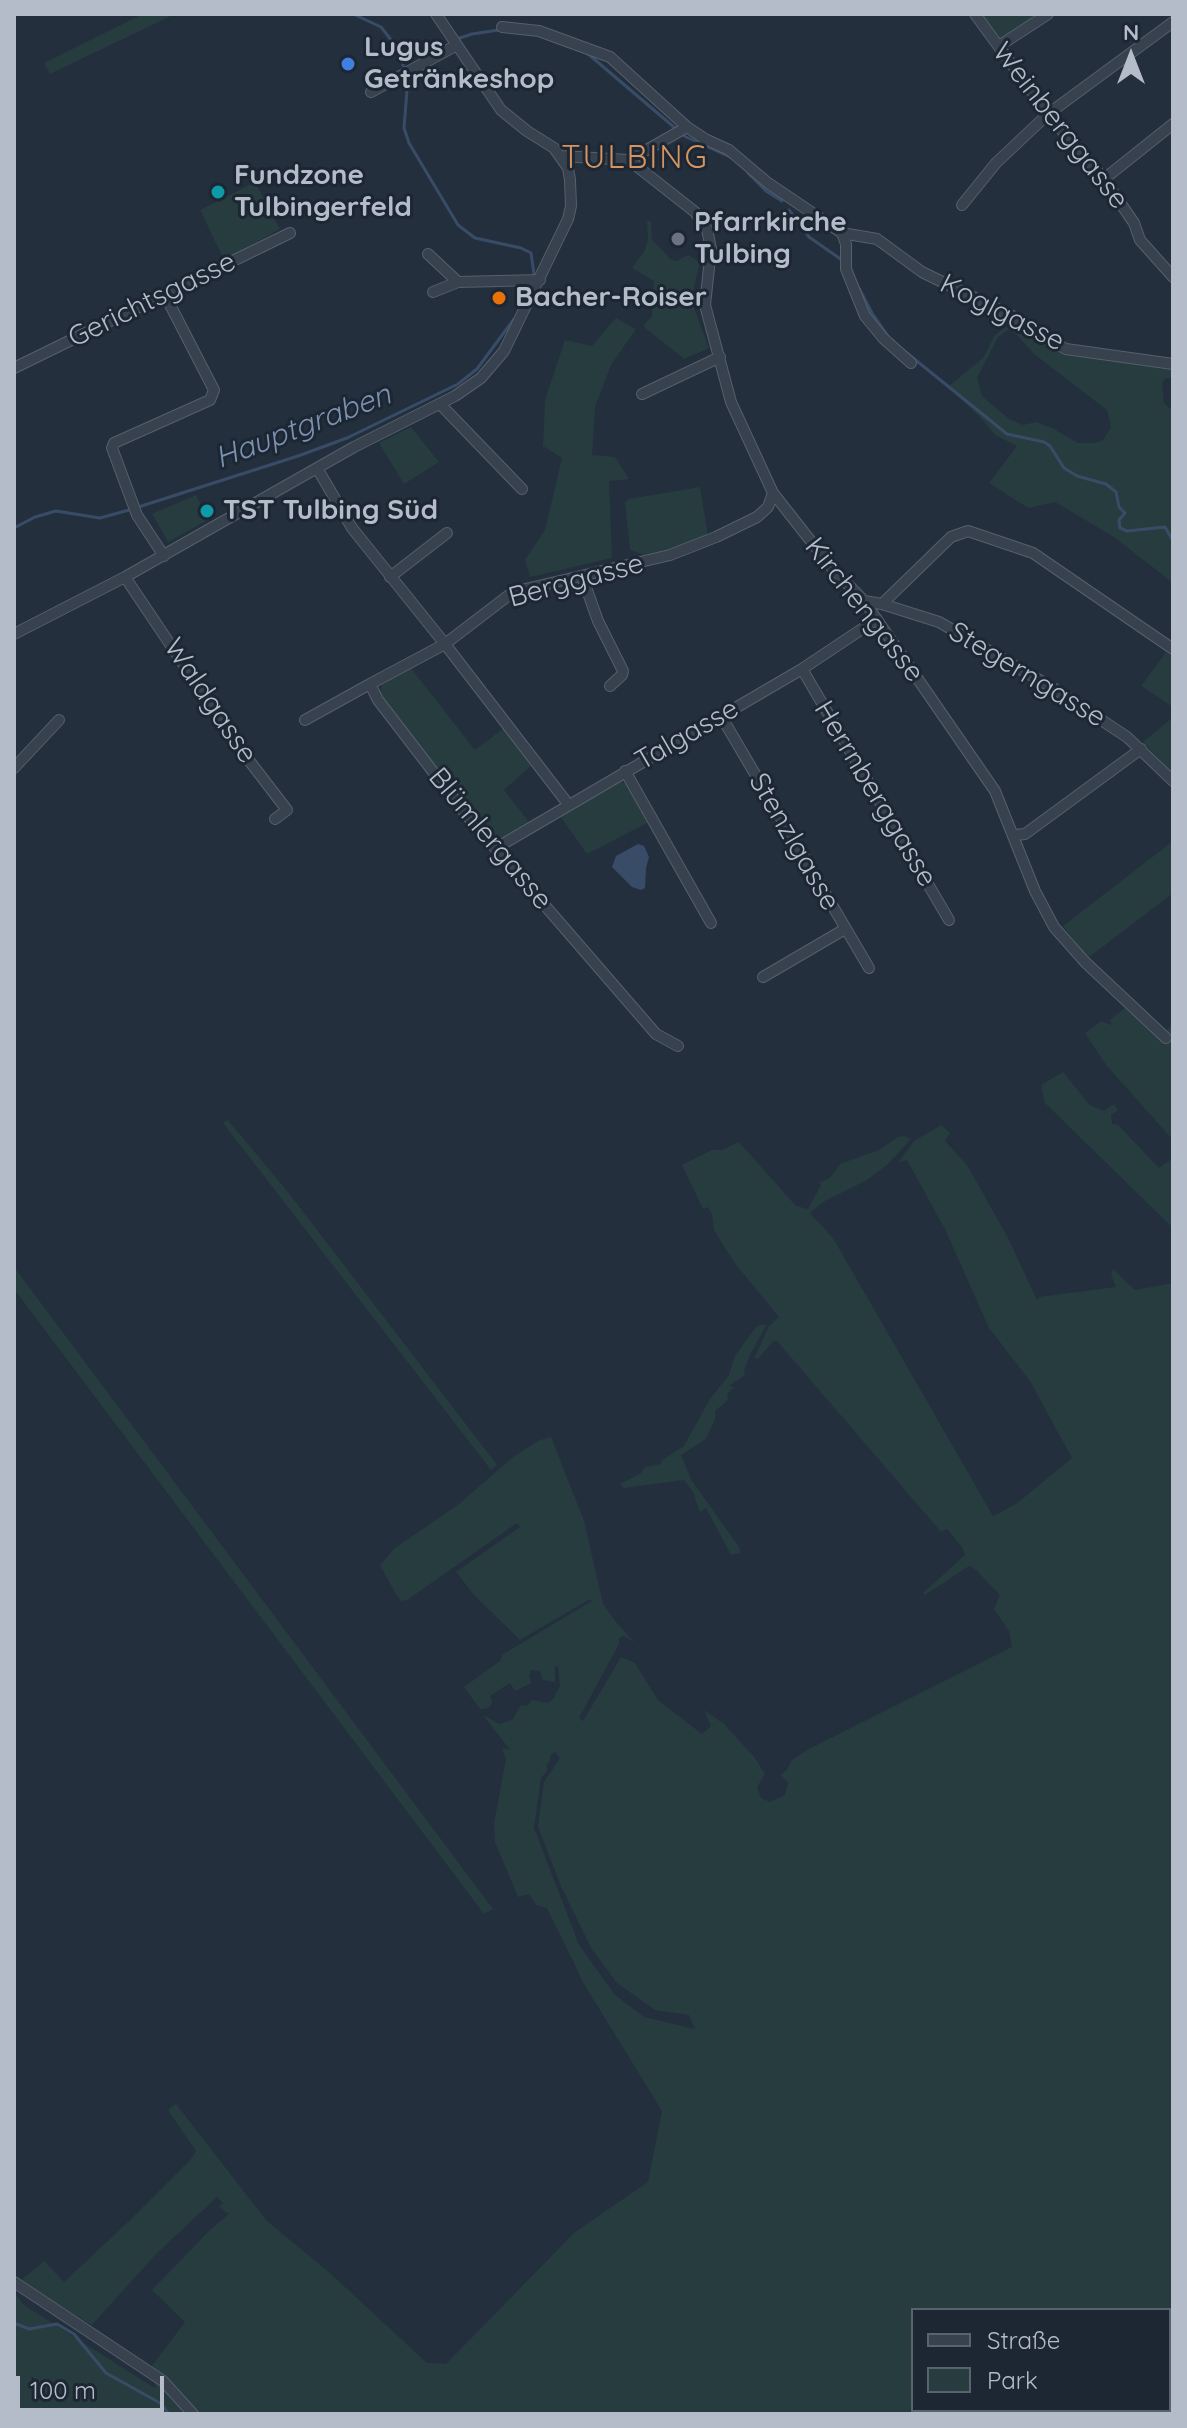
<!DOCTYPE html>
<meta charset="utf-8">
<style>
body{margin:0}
#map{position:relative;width:1187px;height:2428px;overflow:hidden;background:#242f3e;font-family:Quicksand,sans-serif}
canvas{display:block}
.frame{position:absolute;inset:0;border:16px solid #b4bcc9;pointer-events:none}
.legend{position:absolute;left:911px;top:2308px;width:260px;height:104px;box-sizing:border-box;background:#1d2633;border:2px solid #59626f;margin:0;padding:10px 14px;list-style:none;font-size:24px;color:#b4bcc9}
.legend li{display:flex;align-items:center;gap:16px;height:40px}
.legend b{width:40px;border:2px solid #59626f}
.north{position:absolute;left:1091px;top:16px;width:80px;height:80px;-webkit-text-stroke:6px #1d2633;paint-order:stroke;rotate:0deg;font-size:22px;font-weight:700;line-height:32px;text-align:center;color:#b4bcc9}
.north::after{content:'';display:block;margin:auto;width:28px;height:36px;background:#b4bcc9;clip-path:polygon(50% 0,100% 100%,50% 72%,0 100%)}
.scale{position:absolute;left:16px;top:2376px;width:148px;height:36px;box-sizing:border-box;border:4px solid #b4bcc9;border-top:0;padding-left:10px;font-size:24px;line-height:28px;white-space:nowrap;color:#b4bcc9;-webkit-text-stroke:6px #1d2633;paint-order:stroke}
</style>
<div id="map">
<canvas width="1187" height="2428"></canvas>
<div class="frame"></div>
<ul class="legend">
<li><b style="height:10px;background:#38414e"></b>Straße</li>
<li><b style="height:22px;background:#263c3f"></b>Park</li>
</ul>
<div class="north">N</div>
<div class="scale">100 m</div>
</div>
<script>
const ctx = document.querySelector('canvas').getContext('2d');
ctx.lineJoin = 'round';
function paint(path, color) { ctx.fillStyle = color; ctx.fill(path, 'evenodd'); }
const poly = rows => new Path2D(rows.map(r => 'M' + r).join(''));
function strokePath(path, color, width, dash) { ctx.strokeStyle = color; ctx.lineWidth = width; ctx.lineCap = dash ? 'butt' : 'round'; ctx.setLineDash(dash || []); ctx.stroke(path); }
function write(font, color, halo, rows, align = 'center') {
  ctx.font = font + ' Quicksand,sans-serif'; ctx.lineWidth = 6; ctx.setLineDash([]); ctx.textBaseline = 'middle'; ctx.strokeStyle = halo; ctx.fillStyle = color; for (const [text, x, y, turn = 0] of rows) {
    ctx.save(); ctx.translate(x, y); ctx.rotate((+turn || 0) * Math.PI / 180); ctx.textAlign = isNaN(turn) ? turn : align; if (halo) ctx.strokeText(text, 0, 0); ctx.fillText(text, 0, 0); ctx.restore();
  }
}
const green = poly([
 [143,14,175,14,50,74,44,63],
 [980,14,1044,14,1000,42],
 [255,182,280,229,224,260,200,210],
 [647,221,651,221,652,239,671,260,677,261,688,255,700,262,691,300,709,348,684,359,643,326,652,316,654,281,632,268,644,252,648,240],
 [616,318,636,329,611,365,595,407,592,455,615,457,629,479,609,481,612,558,530,577,525,560,545,530,562,458,543,446,545,400,565,340,592,346],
 [1011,323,1056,348,1173,366,1173,378,1166,378,1162,383,1164,403,1173,411,1173,583,1114,537,1055,502,1028,508,989,483,1017,446,995,435,981,418,948,387,983,358,995,335],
 [1008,330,1016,334,1034,354,1107,410,1111,427,1103,440,1094,443,1078,443,1052,428,1036,422,1023,425,1009,419,982,396,977,378,998,337],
 [411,427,439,462,404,484,379,443],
 [700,487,708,536,675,548,644,555,630,550,625,502,629,499],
 [196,495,208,520,168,542,152,514],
 [1166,652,1173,657,1173,707,1141,686],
 [410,667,475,750,504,728,531,766,504,790,529,822,503,837,492,837,479,825,383,702,380,693,382,684],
 [1173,717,1173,774,1143,742],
 [620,781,626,784,649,822,587,854,560,816],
 [1173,841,1173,893,1088,958,1063,926],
 [1126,1007,1159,1039,1173,1023,1173,1140,1106,1065,1085,1033,1101,1021,1112,1025,1110,1020],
 [1063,1072,1090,1105,1104,1111,1114,1104,1118,1110,1111,1115,1112,1124,1118,1125,1159,1168,1173,1158,1173,1228,1045,1103,1041,1085],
 [228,1120,288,1192,497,1465,491,1470,223,1123],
 [941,1125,950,1133,945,1141,967,1165,1008,1238,1037,1300,1039,1297,1116,1287,1111,1275,1113,1269,1135,1290,1173,1283,1173,2414,14,2414,14,2293,24,2305,156,2389,151,2367,185,2322,152,2290,209,2231,230,2213,227,2213,219,2206,223,2203,217,2197,156,2254,92,2325,19,2282,44,2261,64,2282,127,2223,192,2158,196,2151,168,2110,176,2104,266,2220,332,2275,427,2363,446,2364,575,2232,648,2182,662,2111,584,1984,547,1908,536,1905,529,1894,518,1897,495,1842,494,1823,506,1759,502,1748,510,1750,483,1715,500,1724,512,1720,521,1705,527,1706,532,1700,548,1703,553,1699,560,1686,558,1666,555,1667,555,1682,543,1680,540,1671,531,1670,529,1676,531,1683,515,1691,510,1683,490,1696,492,1701,490,1707,485,1709,480,1709,464,1687,500,1661,502,1655,592,1601,590,1599,520,1640,474,1595,456,1572,520,1527,517,1523,407,1600,401,1601,396,1594,380,1565,395,1548,459,1504,513,1457,540,1440,551,1437,584,1521,603,1604,616,1622,635,1643,624,1636,619,1638,619,1644,579,1718,583,1721,621,1657,635,1663,658,1700,702,1734,711,1726,704,1710,724,1724,755,1758,765,1774,757,1787,761,1798,770,1802,785,1795,788,1783,781,1775,787,1770,792,1760,807,1750,1012,1647,1009,1631,994,1609,1000,1595,975,1569,969,1566,925,1595,923,1593,965,1555,962,1547,947,1529,941,1532,777,1341,773,1341,759,1358,754,1359,769,1326,779,1317,736,1265,722,1243,714,1230,712,1214,708,1207,703,1209,682,1165,712,1150,722,1150,739,1142,796,1206,808,1209,821,1185,819,1183,830,1178,840,1164,879,1150,898,1137,904,1136,911,1139,888,1164,867,1180,823,1202,810,1213,833,1238,993,1516,1016,1504,1072,1458,1030,1381,989,1328,945,1229,907,1160,898,1163,914,1141],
 [555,1752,560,1758,544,1782,538,1827,561,1886,591,1948,617,1983,655,2010,689,2015,695,2029,644,2017,615,1995,579,1945,534,1828,541,1778,548,1770,546,1766,550,1761,550,1756],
 [913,2310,1169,2310,1169,2410,913,2410],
 [14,1267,493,1909,484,1914,14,1289],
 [762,1324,766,1326,751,1353,744,1370,745,1375,729,1386,734,1387,727,1395,728,1400,715,1411,715,1419,706,1439,681,1455,692,1481,739,1547,740,1553,731,1555,706,1508,700,1512,693,1492,684,1480,624,1488,620,1484,641,1473,645,1467,661,1464,662,1460,684,1446,710,1399,729,1375,735,1356,755,1328]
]);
const water = poly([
 [638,844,644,846,649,857,646,868,645,888,641,890,632,887,612,867,616,856]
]);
const stream = poly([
 [353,14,381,27,395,45,408,77,404,128,409,143,458,225,475,238,521,248,531,253,534,274,523,301],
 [457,39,472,34,499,30],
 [587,53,675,128],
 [684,136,730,157],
 [748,173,766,191,782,201],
 [789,210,809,237,842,260],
 [859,288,872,313,888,336],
 [902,349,1007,434,1044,442,1050,446,1064,468,1077,476,1106,484,1116,492,1119,507,1125,513,1119,520,1120,528,1127,531,1165,527,1173,541],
 [14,528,35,517,56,511,100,518,129,510,298,456,347,438,458,384,477,369,514,319],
 [14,2323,29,2329,57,2324,74,2334,106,2373,160,2403,169,2414]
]);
const minor = poly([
 [975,14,1048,114,1104,179,1134,223,1140,240,1173,277],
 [502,27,539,31,610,57,687,127,705,139,729,150,768,183,842,233,846,244,846,269,865,316,883,338,911,363],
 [999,46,1048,14],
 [371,92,455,46],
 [561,156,629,160,687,127],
 [629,160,695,212,707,229,711,249,705,305,731,402,773,493,832,568,864,601,995,791,1035,891,1054,927,1085,962,1166,1038],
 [1104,179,1173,124],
 [962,205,996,163,1048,114,1173,22],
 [842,233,877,239,922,272,1012,316,1019,324,1066,349,1173,364],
 [428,254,458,282],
 [433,292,458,282,540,280],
 [14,368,290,233],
 [642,394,720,357],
 [440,404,522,489],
 [317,468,352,528,445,644,513,592,670,555,716,537,757,517,768,507,773,493],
 [164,556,137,515,112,448,114,443,210,400,214,390,165,295],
 [582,576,598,621,623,671,622,675,610,686],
 [125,577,241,750,287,810,275,819],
 [390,577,447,533],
 [864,601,882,604,939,622,1053,688,1127,737,1173,781],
 [882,604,951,537,968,531,1033,553,1173,649],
 [14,634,125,577,354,447,455,396,481,378,504,351,568,219,571,206,570,180,568,168,554,148,527,131,501,110,436,14],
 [802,669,949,920],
 [721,716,869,968],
 [305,720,370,684],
 [14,768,59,720],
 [625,771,711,923],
 [568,804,445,644,370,684,378,700,464,812,656,1034,678,1046],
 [1015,835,1025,834,1141,749],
 [496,848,802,669,877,619],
 [763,977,845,929],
 [14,2282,163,2381,193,2414]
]);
const markers = [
 [348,64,8,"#3f7fe0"],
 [218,192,8,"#0f9aa8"],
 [678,239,8,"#6b7280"],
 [499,298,8,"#e8710a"],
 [207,511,8,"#0f9aa8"]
];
const poiNames = [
 ["Lugus",364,48],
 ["Getränkeshop",364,80],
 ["Fundzone",234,176],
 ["Tulbingerfeld",234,208],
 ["Pfarrkirche",694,223],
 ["Tulbing",694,255],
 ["Bacher-Roiser",515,298],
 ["TST Tulbing Süd",223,511]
];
const streetNames = [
 ["Weinberggasse",1060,126,52],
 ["Gerichtsgasse",152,300,-26],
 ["Koglgasse",1002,313,27],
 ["Berggasse",576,581,-15],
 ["Kirchengasse",864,610,52],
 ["Stegerngasse",1027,675,31],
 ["Waldgasse",210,701,56],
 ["Talgasse",687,735,-30],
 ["Herrnberggasse",875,794,59],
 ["Blümlergasse",490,839,50],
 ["Stenzlgasse",794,842,60]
];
const waterNames = [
 ["Hauptgraben",303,427,-21]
];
const quarterNames = [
 ["TULBING",635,158]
];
paint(green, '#263c3f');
paint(water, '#394c67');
strokePath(stream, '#394c67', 3);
strokePath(minor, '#565f6c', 12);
strokePath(minor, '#38414e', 10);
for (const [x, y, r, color] of markers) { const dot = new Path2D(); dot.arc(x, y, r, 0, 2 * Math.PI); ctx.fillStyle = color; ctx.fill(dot); strokePath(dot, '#1d2633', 3); }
write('bold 28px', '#b4bcc9', '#1d2633', poiNames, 'left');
write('28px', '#b4bcc9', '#1d2633', streetNames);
write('italic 30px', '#7c92b1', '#1d2633', waterNames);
ctx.letterSpacing = '2px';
write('32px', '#d59563', '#1d2633', quarterNames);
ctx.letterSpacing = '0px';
</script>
